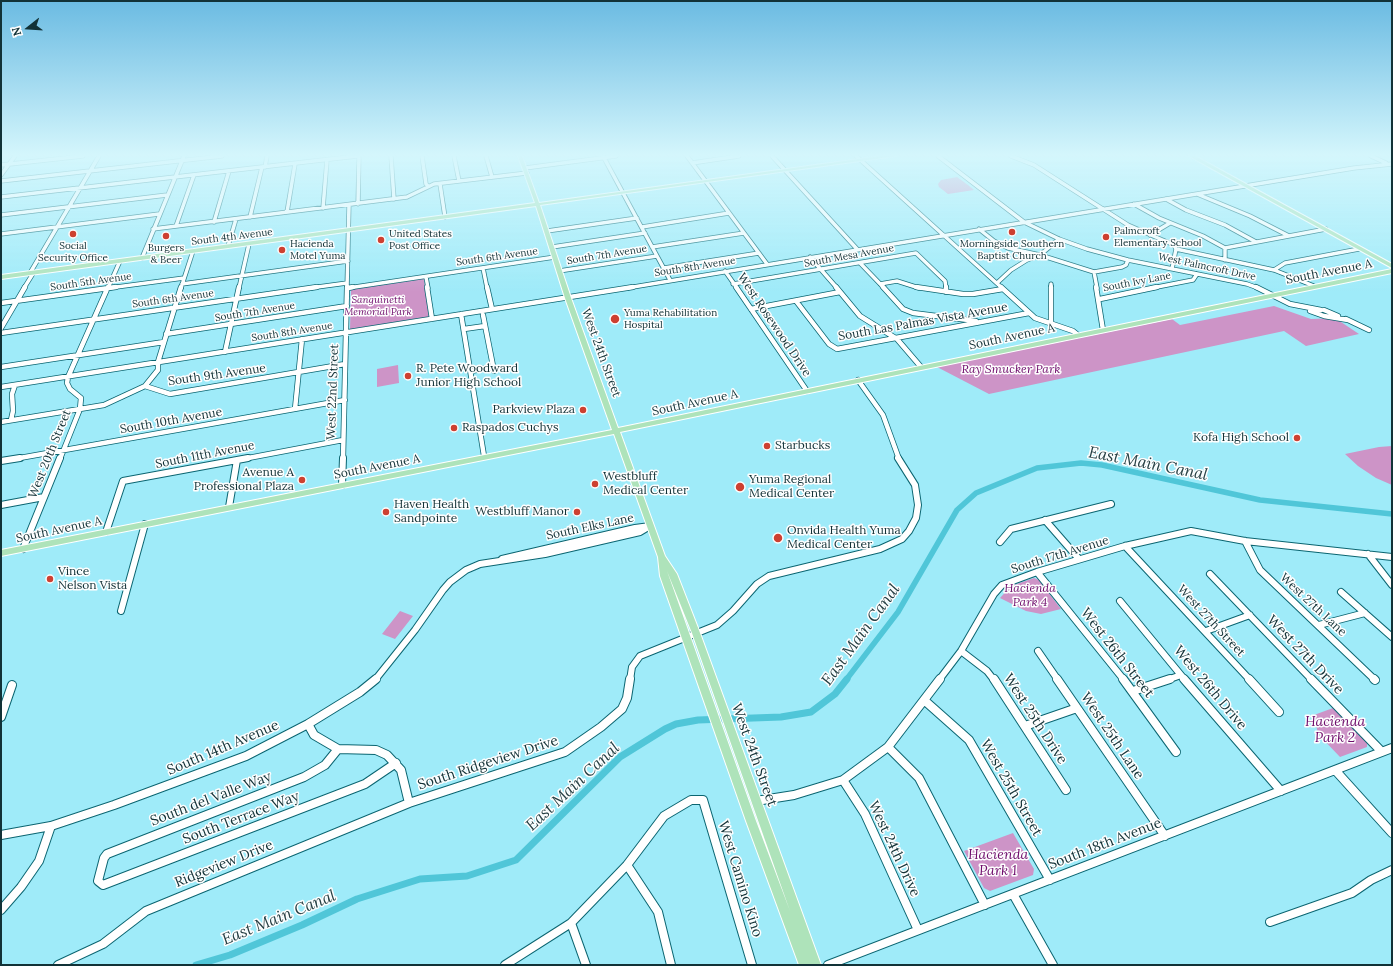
<!DOCTYPE html>
<style>
body{margin:0}
#map{position:relative;width:1393px;height:966px;overflow:hidden;background:#9febf9;font-family:Lora,serif}
canvas{display:block}
.frame{position:absolute;inset:0;border:2px solid #123237;pointer-events:none}
.north{position:absolute;left:8px;top:8px;width:40px;height:40px;-webkit-text-stroke:3px #fefefe;paint-order:stroke;rotate:253deg;font-size:11px;font-weight:700;line-height:16px;text-align:center;color:#123237}
.north::after{content:'';display:block;margin:auto;width:14px;height:18px;background:#123237;clip-path:polygon(50% 0,100% 100%,50% 72%,0 100%)}
</style>
<div id="map">
<canvas width="1393" height="966"></canvas>
<div class="frame"></div>
<div class="north">N</div>
</div>
<script>
const ctx = document.querySelector('canvas').getContext('2d');
ctx.lineJoin = 'round';
function paint(path, color) { ctx.fillStyle = color; ctx.fill(path, 'evenodd'); }
const poly = rows => new Path2D(rows.map(r => 'M' + r).join(''));
function strokePath(path, color, width, dash) { ctx.strokeStyle = color; ctx.lineWidth = width; ctx.lineCap = dash ? 'butt' : 'round'; ctx.setLineDash(dash || []); ctx.stroke(path); }
function write(font, color, halo, rows, align = 'center') {
  ctx.font = font + ' Lora,serif'; ctx.lineWidth = 3; ctx.setLineDash([]); ctx.textBaseline = 'middle'; ctx.strokeStyle = halo; ctx.fillStyle = color; for (const [text, x, y, turn = 0] of rows) {
    ctx.save(); ctx.translate(x, y); ctx.rotate((+turn || 0) * Math.PI / 180); ctx.textAlign = isNaN(turn) ? turn : align; if (halo) ctx.strokeText(text, 0, 0); ctx.fillText(text, 0, 0); ctx.restore();
  }
}
const green = poly([
 [957,177,968,185,974,190,948,194,939,187,938,184,941,180],
 [424,278,429,318,350,330,351,289],
 [1274,306,1311,319,1335,318,1359,334,1306,346,1284,331,989,394,937,367,1172,319,1180,325],
 [398,365,399,383,377,387,377,369],
 [1392,446,1392,485,1376,478,1358,466,1345,454,1379,447],
 [1034,578,1039,580,1061,609,1041,614,1026,611,1000,598,1011,586],
 [400,611,413,616,395,639,382,634],
 [1333,708,1367,742,1367,747,1340,757,1318,734,1314,715],
 [1013,833,1034,869,1033,875,990,891,984,888,964,851]
]);
const canalFar1 = poly([
 [846,680,898,612,957,510,976,493,1037,468,1081,463,1102,465,1260,500,1392,514]
]);
const canal = poly([
 [196,965,230,955,302,925,357,899,420,879,467,876,516,860,620,757,665,729,676,724,698,720,781,717,811,712,835,694,847,679]
]);
const minorFar3 = poly([
 [391,156,394,199],
 [422,156,426,184,428,186],
 [454,156,459,181],
 [486,156,492,177],
 [603,156,670,280],
 [687,156,767,264],
 [772,156,857,249],
 [856,156,1002,288],
 [938,156,1024,222,1059,239,1087,249,1128,260,1247,284,1258,288],
 [1011,156,1034,165,1128,225,1174,245,1176,249,1172,269],
 [1371,156,1386,163],
 [692,163,739,156],
 [1,165,83,156],
 [265,167,267,156],
 [525,168,616,156],
 [1,175,15,156],
 [1,181,222,156],
 [440,184,445,217],
 [1197,194,1250,216,1289,236],
 [1,197,357,156],
 [1166,199,1186,210,1225,225,1256,242],
 [358,204,359,156],
 [1134,204,1159,218,1203,236,1225,248],
 [323,208,327,160],
 [287,212,295,164],
 [1,215,167,195],
 [250,217,262,167],
 [214,222,229,171],
 [176,226,194,175],
 [642,227,729,213],
 [153,229,407,197,434,184,527,173],
 [979,229,994,241,1008,248,1040,255,1094,272,1122,267,1126,265,1128,260],
 [547,231,637,218],
 [1,234,159,214],
 [1150,235,1170,223],
 [228,246,236,219],
 [552,247,645,233],
 [652,247,744,233],
 [1176,249,1274,270,1314,286],
 [810,257,837,288],
 [142,258,184,156],
 [1225,260,1225,248,1326,229],
 [860,263,884,288],
 [483,268,487,288],
 [664,268,759,253],
 [1274,270,1285,263,1359,249],
 [559,271,657,256],
 [725,271,737,288],
 [1094,272,1097,288],
 [30,273,99,156],
 [426,277,428,288],
 [997,283,1011,270,1027,260,1040,255,1059,239],
 [182,284,348,261],
 [733,284,916,253,945,281,946,288],
 [880,284,897,281,919,288],
 [1051,284,1051,288],
 [24,288,34,272],
 [108,288,120,261],
 [109,288,184,278],
 [181,288,193,251],
 [239,288,249,244],
 [310,288,347,283],
 [347,288,349,205],
 [348,288,555,257],
 [627,288,1354,168,1392,164],
 [1152,288,1193,280,1197,274]
]);
const minorFar2 = poly([
 [427,287,432,319],
 [487,287,492,309],
 [736,287,807,391],
 [836,287,860,316,897,339,921,367],
 [883,287,903,309,913,313,976,321],
 [916,287,963,294,973,294,1003,289],
 [946,287,946,292],
 [1001,287,1035,318,1073,331,1078,335],
 [1051,287,1051,325],
 [1096,287,1103,330],
 [1256,287,1290,304,1321,310],
 [348,288,353,287],
 [1100,299,1157,287],
 [796,301,829,344,837,349,1029,313],
 [1,303,116,287],
 [751,309,840,292],
 [1324,310,1338,316],
 [1310,311,1324,316,1348,320],
 [461,314,484,456],
 [483,315,494,371],
 [1346,319,1369,330],
 [1,328,25,287],
 [464,329,485,326],
 [1,333,317,287],
 [166,334,347,306],
 [225,352,239,287],
 [1,367,164,342],
 [471,371,493,367],
 [858,380,883,415,899,459],
 [145,386,170,394,345,364],
 [1,387,633,287],
 [295,409,302,339],
 [11,420,13,411,12,394,15,385],
 [1,422,104,405,145,386,158,370,158,362,181,287],
 [14,459,345,400],
 [60,459,80,409,81,398,70,389,67,383,68,377,108,287],
 [243,459,343,440],
 [343,459,347,287]
]);
const minorFar1 = poly([
 [1,461,20,458],
 [342,485,343,458],
 [1,505,44,497],
 [229,507,237,460],
 [1045,520,1079,559],
 [106,532,123,481,248,458],
 [1245,541,1260,570,1375,680],
 [1000,542,1011,529,1111,504],
 [1125,546,1250,680],
 [23,549,60,458],
 [1368,554,1392,585],
 [502,559,635,528,650,526],
 [1037,572,1124,680],
 [1210,574,1312,680],
 [1341,592,1392,637],
 [1120,601,1185,680],
 [121,611,145,524],
 [1319,625,1365,613],
 [1206,631,1250,615],
 [961,651,987,671,994,680],
 [1038,651,1058,680],
 [375,680,415,630,443,590,450,582,466,570,480,564,545,554,640,532,650,526],
 [630,680,632,667,640,656,717,625,733,611,757,584,769,576,880,549,902,539,909,531,916,518,918,505,915,485,898,458],
 [939,680,961,651,994,594,1002,585,1037,572,1125,546,1191,531,1245,541,1392,557],
 [1167,680,1181,675]
]);
const minor = poly([
 [994,679,1066,790],
 [1057,679,1165,836],
 [1123,679,1176,752],
 [1184,679,1281,791],
 [1249,679,1279,712],
 [1311,679,1382,752],
 [1374,679,1375,680],
 [1133,691,1170,679],
 [924,700,969,740,1050,880],
 [1,717,12,685],
 [308,724,314,735,338,749,376,750,387,755,401,770,409,803],
 [1025,726,1077,708],
 [888,747,919,778,985,905],
 [338,749,325,765,304,777,107,854,104,858,98,881,103,885,365,784,396,763],
 [1335,770,1392,833],
 [843,780,865,814,918,930],
 [756,801,794,795,843,780,888,747,940,679],
 [1,835,51,826,114,805,246,756,308,724,360,692,376,679],
 [627,865,658,912,671,965],
 [1013,894,1053,965],
 [1,910,21,887,39,861,51,826],
 [1270,922,1352,893,1371,880,1392,870],
 [571,923,586,965],
 [58,965,103,944,146,911,409,803,565,752,601,727,622,709,627,698,630,679],
 [505,965,571,923,627,865,664,816,691,800,703,800,752,965],
 [828,965,1392,748]
]);
const major = poly([
 [518,156,522,156,539,203,881,156,896,156,540,205,571,298,618,428,1392,269,1392,273,620,432,665,556,677,574,700,633,821,965,799,965,746,821,660,576,658,557,614,434,1,556,1,550,612,430,565,298,536,206,1,279,1,275,535,203,518,156],
 [667,571,692,633,790,911,756,821,667,571],
 [1189,156,1195,156,1392,264,1392,268,1189,156]
]);
const markers = [
 [1012,232,4,"#cd4031"],
 [73,234,4,"#cd4031"],
 [166,236,4,"#cd4031"],
 [1106,237,4,"#cd4031"],
 [381,240,4,"#cd4031"],
 [282,250,4,"#cd4031"],
 [615,319,5,"#cd4031"],
 [408,376,4,"#cd4031"],
 [583,410,4,"#cd4031"],
 [454,428,4,"#cd4031"],
 [1297,438,4,"#cd4031"],
 [767,446,4,"#cd4031"],
 [302,480,4,"#cd4031"],
 [595,484,4,"#cd4031"],
 [740,487,5,"#cd4031"],
 [386,512,4,"#cd4031"],
 [577,512,4,"#cd4031"],
 [778,538,5,"#cd4031"],
 [50,579,4,"#cd4031"]
];
const farPoinames = [
 ["Palmcroft",1114,231],
 ["Elementary School",1114,243],
 ["United States",389,234],
 ["Post Office",389,246],
 ["Hacienda",290,244],
 ["Motel Yuma",290,256],
 ["Morningside Southern",1012,244,"center"],
 ["Baptist Church",1012,256,"center"],
 ["Social",73,246,"center"],
 ["Security Office",73,258,"center"],
 ["Burgers",166,248,"center"],
 ["& Beer",166,260,"center"],
 ["Yuma Rehabilitation",624,313],
 ["Hospital",624,325]
];
const farStreetnames = [
 ["South 4th Avenue",232,237,-7],
 ["South 7th Avenue",607,255,-9],
 ["South Mesa Avenue",849,256,-10],
 ["South 6th Avenue",497,257,-8],
 ["South 8th Avenue",695,267,-9],
 ["West Palmcroft Drive",1207,267,12],
 ["South 5th Avenue",91,282,-8],
 ["South Ivy Lane",1137,282,-11],
 ["South 6th Avenue",173,299,-8],
 ["South 7th Avenue",255,312,-9],
 ["South 8th Avenue",292,332,-9]
];
const farParknames = [
 ["Sanguinetti",378,300],
 ["Memorial Park",378,312]
];
const streetNames = [
 ["South Avenue A",1329,272,-11],
 ["South Las Palmas Vista Avenue",923,322,-10],
 ["West Rosewood Drive",774,325,56],
 ["South Avenue A",1012,337,-12],
 ["West 24th Street",601,353,70],
 ["South 9th Avenue",217,375,-8],
 ["West 22nd Street",333,392,-88],
 ["South Avenue A",695,403,-12],
 ["South 10th Avenue",171,421,-10],
 ["West 20th Street",50,454,-68],
 ["South 11th Avenue",205,455,-11],
 ["South Avenue A",377,467,-11],
 ["South Elks Lane",590,527,-12],
 ["South Avenue A",59,530,-12],
 ["South 17th Avenue",1060,555,-17],
 ["West 27th Lane",1313,605,43],
 ["West 27th Street",1211,621,47]
];
const poiNames = [
 ["R. Pete Woodward",416,369],
 ["Junior High School",416,383],
 ["Parkview Plaza",575,410,"right"],
 ["Raspados Cuchys",462,428],
 ["Kofa High School",1289,438,"right"],
 ["Starbucks",775,446],
 ["Avenue A",294,473,"right"],
 ["Professional Plaza",294,487,"right"],
 ["Westbluff",603,477],
 ["Medical Center",603,491],
 ["Yuma Regional",749,480],
 ["Medical Center",749,494],
 ["Haven Health",394,505],
 ["Sandpointe",394,519],
 ["Westbluff Manor",569,512,"right"],
 ["Onvida Health Yuma",787,531],
 ["Medical Center",787,545],
 ["Vince",58,572],
 ["Nelson Vista",58,586]
];
const parkNames = [
 ["Ray Smucker Park",1011,370],
 ["Hacienda",1030,589],
 ["Park 4",1030,603]
];
const nearStreetnames = [
 ["West 26th Street",1117,653,52],
 ["West 27th Drive",1305,655,46],
 ["West 26th Drive",1210,688,50],
 ["West 25th Drive",1035,719,57],
 ["West 25th Lane",1112,736,56],
 ["South 14th Avenue",223,748,-23],
 ["West 24th Street",754,755,70],
 ["South Ridgeview Drive",488,763,-18],
 ["West 25th Street",1011,788,60],
 ["South del Valle Way",211,799,-21],
 ["South Terrace Way",241,818,-21],
 ["South 18th Avenue",1105,844,-21],
 ["West 24th Drive",894,849,65],
 ["Ridgeview Drive",224,864,-22],
 ["West Camino Kino",740,879,73]
];
const nearParknames = [
 ["Hacienda",1335,722],
 ["Park 2",1335,738],
 ["Hacienda",998,855],
 ["Park 1",998,871]
];
const nearWaternames = [
 ["East Main Canal",1148,464,11],
 ["East Main Canal",861,635,-54],
 ["East Main Canal",573,787,-43],
 ["East Main Canal",279,918,-22]
];
paint(green, '#cd94c7');
strokePath(canalFar1, '#50c6d8', 5.5);
strokePath(canal, '#50c6d8', 7);
strokePath(minorFar3, '#0b6571', 5);
strokePath(minorFar2, '#0b6571', 6);
strokePath(minorFar1, '#0b6571', 8);
strokePath(minor, '#0b6571', 10);
strokePath(major, '#fff', 2);
strokePath(minorFar3, '#fff', 3.5);
strokePath(minorFar2, '#fff', 4.5);
strokePath(minorFar1, '#fff', 6);
strokePath(minor, '#fff', 8);
paint(major, '#aee3ba');
const sky = ctx.createLinearGradient(0, 0, 0, 292);
sky.addColorStop(0, '#6bbbe2');
sky.addColorStop(0.53, '#d4f6fc');
sky.addColorStop(1, '#d4f6fc00');
ctx.fillStyle = sky;
ctx.fillRect(0, 0, 1393, 292);
for (const [x, y, r, color] of markers) { const dot = new Path2D(); dot.arc(x, y, r, 0, 2 * Math.PI); ctx.fillStyle = color; ctx.fill(dot); strokePath(dot, '#fefefe', 1.5); }
write('10px', '#123237', '#fefefe', farPoinames, 'left');
write('10px', '#123237', '#fefefe', farStreetnames);
write('italic 10px', '#6f0d6c', '#fefefe', farParknames);
write('12px', '#123237', '#fefefe', streetNames);
write('12px', '#123237', '#fefefe', poiNames, 'left');
write('italic 12px', '#6f0d6c', '#fefefe', parkNames);
write('14px', '#123237', '#fefefe', nearStreetnames);
write('italic 14px', '#6f0d6c', '#fefefe', nearParknames);
write('italic 16px', '#274145', '#fefefe', nearWaternames);
</script>
